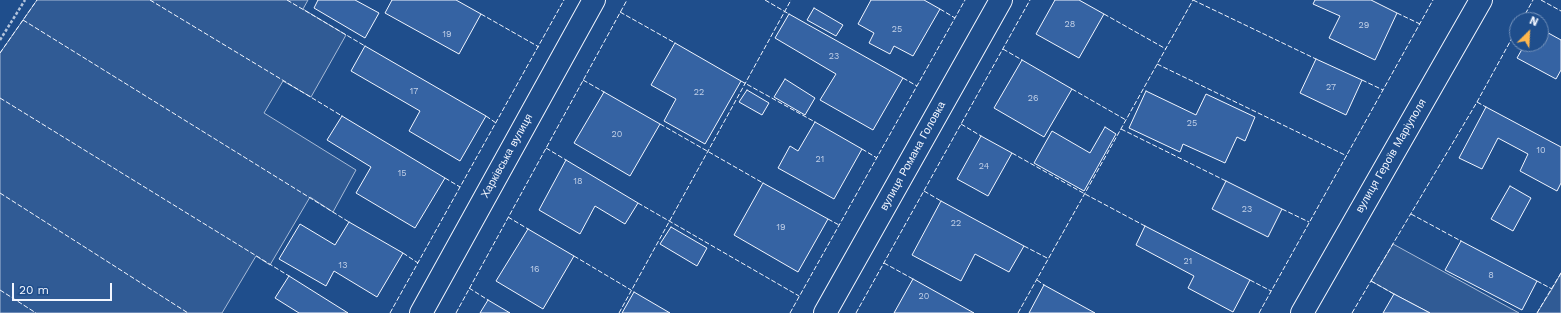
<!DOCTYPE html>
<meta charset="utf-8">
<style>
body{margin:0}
#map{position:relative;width:1561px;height:313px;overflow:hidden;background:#1f4e8c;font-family:"Work Sans",sans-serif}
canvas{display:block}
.north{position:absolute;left:1509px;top:12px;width:40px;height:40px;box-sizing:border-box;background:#1f4e8c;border:1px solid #7391ba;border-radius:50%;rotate:24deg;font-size:11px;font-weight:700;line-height:16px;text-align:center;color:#f2f6ff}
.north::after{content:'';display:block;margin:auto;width:14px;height:18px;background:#ffb74d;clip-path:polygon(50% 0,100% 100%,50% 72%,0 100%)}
.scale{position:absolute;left:12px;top:283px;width:100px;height:18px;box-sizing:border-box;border:2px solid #f2f6ff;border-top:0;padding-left:5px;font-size:12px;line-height:14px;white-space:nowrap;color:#f2f6ff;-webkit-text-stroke:3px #1f4e8c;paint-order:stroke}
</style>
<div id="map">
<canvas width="1561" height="313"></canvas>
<div class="north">N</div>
<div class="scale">20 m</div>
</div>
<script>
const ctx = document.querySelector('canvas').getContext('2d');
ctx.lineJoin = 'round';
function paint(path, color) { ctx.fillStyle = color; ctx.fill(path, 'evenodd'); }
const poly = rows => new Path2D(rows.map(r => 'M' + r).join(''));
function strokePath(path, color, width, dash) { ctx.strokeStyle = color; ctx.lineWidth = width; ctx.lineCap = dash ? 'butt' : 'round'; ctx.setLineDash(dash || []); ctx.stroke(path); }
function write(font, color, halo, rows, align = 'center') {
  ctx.font = font + ' "Work Sans",sans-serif'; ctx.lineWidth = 3; ctx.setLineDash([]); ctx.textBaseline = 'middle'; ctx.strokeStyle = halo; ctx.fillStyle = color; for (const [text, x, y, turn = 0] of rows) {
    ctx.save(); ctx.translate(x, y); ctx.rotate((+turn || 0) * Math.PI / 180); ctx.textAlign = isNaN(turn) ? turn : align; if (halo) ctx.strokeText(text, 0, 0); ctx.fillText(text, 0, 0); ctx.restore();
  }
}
const built = poly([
 [37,0,308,0,303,9,346,35,311,97,283,81,264,113,356,170,333,212,310,197,270,265,256,256,222,313,0,313,0,53,37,0],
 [1393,244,1519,313,1430,313,1394,294,1371,281,1393,244],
 [1561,273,1561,313,1537,313,1552,289,1561,273]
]);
const building = poly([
 [318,0,355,0,379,13,365,38,314,8,318,0],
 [392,0,456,0,481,14,459,54,385,13,392,0],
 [871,0,924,0,940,9,913,56,894,46,890,54,869,43,874,33,858,24,871,0],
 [1055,0,1079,0,1104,14,1079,58,1036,34,1055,0],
 [1315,0,1371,0,1397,13,1375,60,1329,38,1340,16,1313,4,1315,0],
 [814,8,843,25,836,36,807,20,814,8],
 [789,14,903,78,873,130,820,100,836,74,775,38,789,14],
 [1541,29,1561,40,1561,70,1556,79,1517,58,1525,44,1541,44,1541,29],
 [675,43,741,81,705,144,664,121,676,99,651,85,675,43],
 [365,46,486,116,460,161,409,131,420,111,351,71,365,46],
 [1316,59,1362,80,1346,115,1300,93,1316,59],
 [1022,60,1072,89,1044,137,994,108,1022,60],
 [785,79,815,98,805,115,774,97,785,79],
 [747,90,769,103,762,115,739,102,747,90],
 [1146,91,1196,115,1206,94,1255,117,1245,141,1237,137,1225,163,1183,144,1180,152,1129,128,1146,91],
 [604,92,660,124,630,176,574,143,604,92],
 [1486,107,1561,147,1561,183,1557,191,1520,171,1528,154,1498,138,1482,169,1459,158,1486,107],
 [342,116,445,178,415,228,356,193,371,167,327,140,342,116],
 [815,122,862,149,834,199,778,168,790,146,798,151,815,122],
 [1105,127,1116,134,1084,191,1034,163,1052,131,1090,153,1105,127],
 [981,136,1012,153,988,196,957,179,981,136],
 [566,160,638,203,625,224,595,206,580,234,539,210,566,160],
 [1226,181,1282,209,1268,237,1212,209,1226,181],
 [763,183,828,219,798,272,734,235,763,183],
 [1510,186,1531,198,1513,231,1491,219,1510,186],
 [941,201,1024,246,1009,272,975,254,961,281,912,255,941,201],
 [349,222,403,253,377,297,334,271,326,286,279,259,300,224,335,245,349,222],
 [1145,226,1250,280,1233,312,1188,288,1194,276,1136,245,1145,226],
 [671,227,707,248,697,266,660,244,671,227],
 [528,229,574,256,543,309,496,281,528,229],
 [1461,241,1537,281,1522,310,1445,270,1461,241],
 [289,276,348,313,299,313,275,298,289,276],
 [913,279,974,313,894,313,913,279],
 [1044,285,1095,313,1029,313,1044,285],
 [634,292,670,313,622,313,634,292],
 [1394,294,1430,313,1383,313,1394,294],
 [488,300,510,313,480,313,488,300]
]);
const path = poly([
 [0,40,25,0]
]);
const minor = poly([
 [421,313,594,0],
 [825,313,1001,0],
 [1302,313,1481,0]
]);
const fence = poly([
 [150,0,342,116],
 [287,0,365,46],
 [765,0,789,14],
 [1193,0,1316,59],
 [1541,0,1561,11],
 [940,9,955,18],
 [620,12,675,43],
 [1397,13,1420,24],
 [481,14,539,47],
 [1104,14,1166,49],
 [23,20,349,222],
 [1522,20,1533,0],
 [1003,49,1022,60],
 [0,53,37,0],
 [1157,64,1347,156],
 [903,78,917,86],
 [583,80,604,92],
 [1362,80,1383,90],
 [741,81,815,122],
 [1072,89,1126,120],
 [0,98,289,276],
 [1477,102,1486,107],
 [486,116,496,123],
 [660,124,763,183],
 [961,124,981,136],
 [1121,129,1226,181],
 [546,148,566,160],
 [862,149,877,158],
 [1012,153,1085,194,1145,226],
 [445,178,460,187],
 [924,191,941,201],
 [0,193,188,313],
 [638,203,799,296],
 [1282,209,1309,222],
 [1411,214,1461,241],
 [508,217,528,229],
 [828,219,839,225],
 [1024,246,1049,259],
 [403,253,418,263],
 [574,256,631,290],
 [884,263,913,279],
 [1037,280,1044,285],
 [1250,280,1271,291],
 [1371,281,1394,294],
 [1537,281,1552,289],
 [469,288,488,300],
 [0,290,36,313],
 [390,313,564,0],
 [456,313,627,0],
 [619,313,791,0],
 [790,313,965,0],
 [856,313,1030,0],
 [1018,313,1193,0],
 [1259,313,1433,0],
 [1352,313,1477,102,1517,29],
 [1537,313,1561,273]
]);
const numberNames = [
 ["28",1070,24],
 ["29",1364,25],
 ["25",897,29],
 ["19",447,34],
 ["23",834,56],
 ["27",1331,87],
 ["17",414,91],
 ["22",699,92],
 ["26",1033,98],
 ["25",1192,123],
 ["20",617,134],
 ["10",1541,150],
 ["21",820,159],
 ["24",984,166],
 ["15",402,173],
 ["18",578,181],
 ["23",1247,209],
 ["22",956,223],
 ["19",781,227],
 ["21",1188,261],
 ["13",343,265],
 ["16",535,269],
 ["8",1491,275],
 ["20",924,296]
];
const streetNames = [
 ["Харківська вулиця",507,156,-61],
 ["вулиця Романа Головка",913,156,-61],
 ["вулиця Героїв Маріуполя",1391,156,-60]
];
paint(built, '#305b95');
strokePath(built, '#a8bbd7', 1);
paint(building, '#3563a3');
strokePath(building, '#f2f6ff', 1);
strokePath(minor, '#f2f6ff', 24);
strokePath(path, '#b3c4dc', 2.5, [3, 2]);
strokePath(minor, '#1f4e8c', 22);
strokePath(fence, '#f2f6ff', 1, [5, 2]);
write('9px', '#c3d1e8', null, numberNames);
write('11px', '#f2f6ff', '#1f4e8c', streetNames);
</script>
